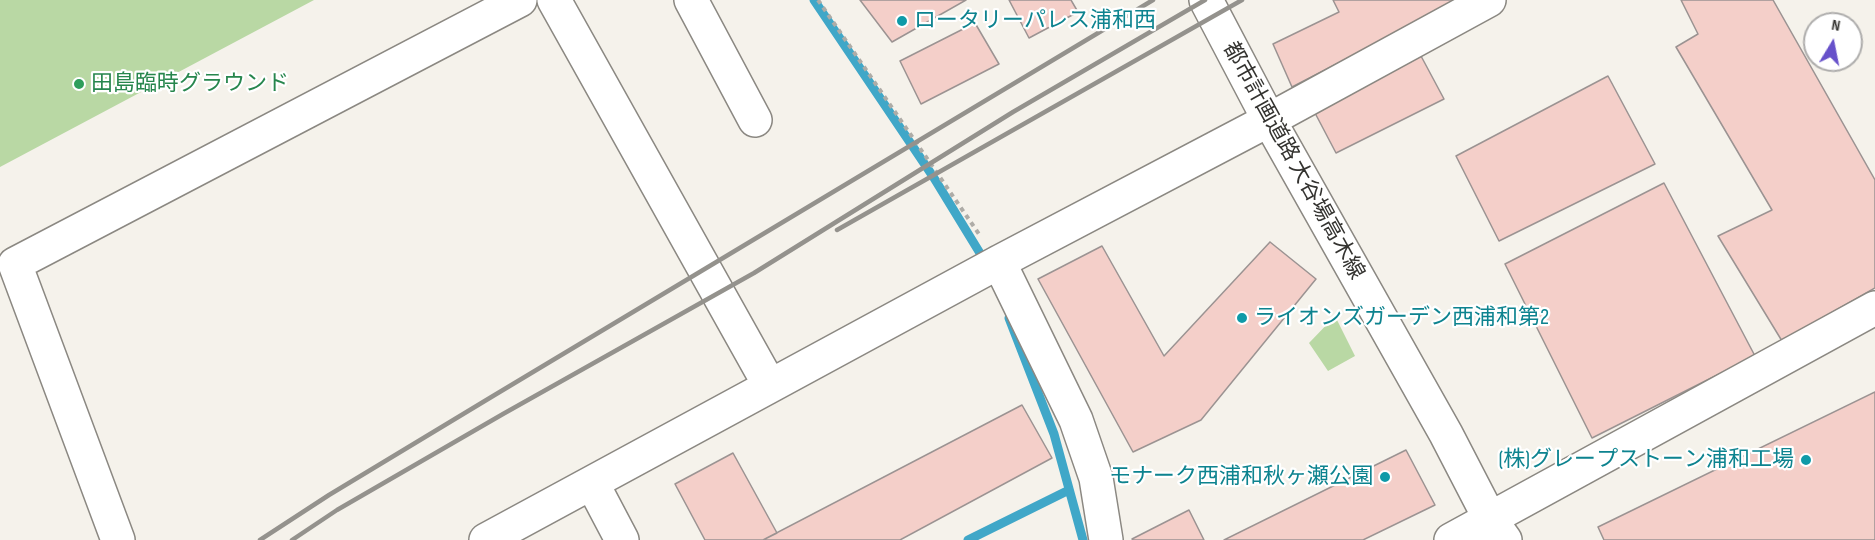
<!DOCTYPE html>
<meta charset="utf-8">
<style>
body{margin:0}
#map{position:relative;width:1875px;height:540px;overflow:hidden;background:#f5f2eb;font-family:"Sofia Sans Condensed",sans-serif}
canvas{display:block}
.north{position:absolute;left:1803px;top:12px;width:60px;height:60px;box-sizing:border-box;background:#fff;border:2px solid #aeadac;border-radius:50%;rotate:10deg;font-size:16px;font-weight:700;line-height:24px;text-align:center;color:#343330}
.north::after{content:'';display:block;margin:auto;width:21px;height:27px;background:#6751ca;clip-path:polygon(50% 0,100% 100%,50% 72%,0 100%)}
</style>
<div id="map">
<canvas width="1875" height="540"></canvas>
<div class="north">N</div>
</div>
<script>
const ctx = document.querySelector('canvas').getContext('2d');
ctx.lineJoin = 'round';
function paint(path, color) { ctx.fillStyle = color; ctx.fill(path, 'evenodd'); }
const poly = rows => new Path2D(rows.map(r => 'M' + r).join(''));
function strokePath(path, color, width, dash) { ctx.strokeStyle = color; ctx.lineWidth = width; ctx.lineCap = dash ? 'butt' : 'round'; ctx.setLineDash(dash || []); ctx.stroke(path); }
function write(font, color, halo, rows, align = 'center') {
  ctx.font = font + ' "Sofia Sans Condensed","Noto Sans JP",sans-serif'; ctx.lineWidth = 4.5; ctx.setLineDash([]); ctx.textBaseline = 'middle'; ctx.strokeStyle = halo; ctx.fillStyle = color; for (const [text, x, y, turn = 0] of rows) {
    ctx.save(); ctx.translate(x, y); ctx.rotate((+turn || 0) * Math.PI / 180); ctx.textAlign = isNaN(turn) ? turn : align; if (halo) ctx.strokeText(text, 0, 0); ctx.fillText(text, 0, 0); ctx.restore();
  }
}
const green = poly([
 [0,0,314,0,0,167],
 [1335,316,1355,356,1328,371,1309,343]
]);
const stream = poly([
 [814,0,934,178,986,263],
 [1009,318,1054,434,1083,540],
 [968,540,1069,490]
]);
const building = poly([
 [860,0,966,0,892,42,860,0],
 [1009,0,1071,0,1078,12,1029,38,1009,0],
 [1333,0,1461,0,1292,87,1273,44,1339,12,1333,0],
 [1681,0,1773,0,1875,180,1875,288,1782,341,1718,236,1772,210,1676,47,1698,34,1681,0],
 [975,23,999,64,921,104,900,61,975,23],
 [1421,56,1444,99,1336,153,1315,113,1421,56],
 [1608,76,1655,164,1499,241,1456,156,1608,76],
 [1664,183,1755,356,1592,438,1505,264,1664,183],
 [1270,242,1316,279,1201,420,1133,452,1038,279,1102,246,1164,356,1270,242],
 [1875,392,1875,540,1604,540,1598,527,1875,392],
 [1022,405,1052,458,900,540,763,540,1022,405],
 [1406,450,1435,505,1363,540,1224,540,1406,450],
 [733,453,777,533,763,540,705,540,675,484,733,453],
 [1189,510,1204,540,1133,540,1132,539,1189,510]
]);
const path = poly([
 [818,0,981,237]
]);
const minor = poly([
 [554,0,770,386],
 [691,0,755,120],
 [1206,0,1269,120,1446,434,1490,519,1505,540],
 [999,262,1076,420,1096,478,1106,540],
 [592,483,622,540],
 [118,540,15,264,520,0],
 [486,540,999,262,1269,120,1489,0],
 [1451,540,1875,308]
]);
const rail = poly([
 [837,230,1242,0],
 [260,540,329,495,493,396,1153,0],
 [292,540,337,510,503,414,754,273,1013,112,1205,0]
]);
const markers = [
 [902,21,6,"#0f9aa8"],
 [79,84,6,"#2e9e5b"],
 [1242,318,6,"#0f9aa8"],
 [1806,460,6,"#0f9aa8"],
 [1385,477,6,"#0f9aa8"]
];
const cultureNames = [
 ["ロータリーパレス浦和西",914,21],
 ["ライオンズガーデン西浦和第2",1254,318],
 ["(株)グレープストーン浦和工場",1794,460,"right"],
 ["モナーク西浦和秋ヶ瀬公園",1373,477,"right"]
];
const leisureNames = [
 ["田島臨時グラウンド",91,84]
];
const streetNames = [
 ["都市計画道路 大谷場高木線",1293,161,61]
];
paint(green, '#b9d8a4');
strokePath(stream, '#40a7c8', 9);
paint(building, '#f4cfc9');
strokePath(building, '#9b9392', 1.5);
strokePath(minor, '#8b8882', 36);
strokePath(path, '#aeaca7', 4, [4.5, 4.5]);
strokePath(minor, '#fff', 33);
strokePath(rail, '#94928d', 4.5);
for (const [x, y, r, color] of markers) { const dot = new Path2D(); dot.arc(x, y, r, 0, 2 * Math.PI); ctx.fillStyle = color; ctx.fill(dot); strokePath(dot, '#fff', 2); }
write('22px', '#0d838f', '#fff', cultureNames, 'left');
write('22px', '#27864d', '#fff', leisureNames, 'left');
write('22px', '#343330', '#fff', streetNames);
</script>
